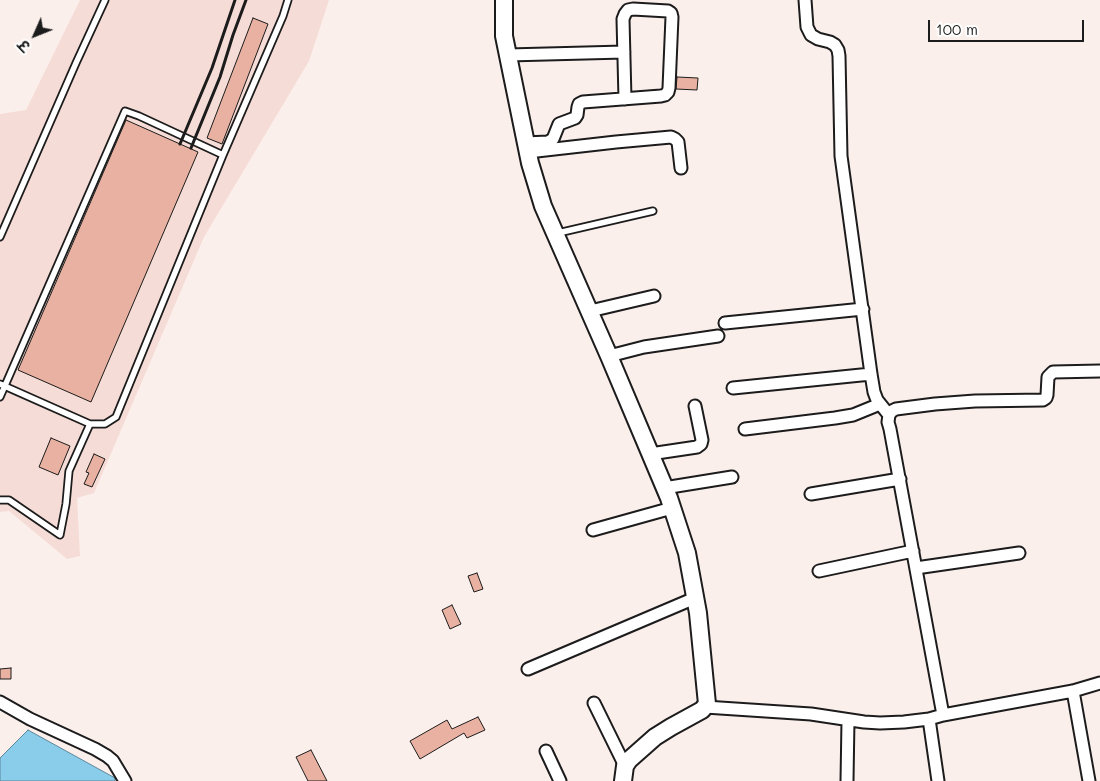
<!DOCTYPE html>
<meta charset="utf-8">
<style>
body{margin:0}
#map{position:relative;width:1100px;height:781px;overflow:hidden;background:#fbefec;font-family:Mali,"Playpen Sans Deva",sans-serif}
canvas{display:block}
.north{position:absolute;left:10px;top:10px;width:50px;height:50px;-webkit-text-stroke:4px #fff;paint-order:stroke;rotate:226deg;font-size:14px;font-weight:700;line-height:20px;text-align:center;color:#1c1c1c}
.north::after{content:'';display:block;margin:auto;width:18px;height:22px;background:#1c1c1c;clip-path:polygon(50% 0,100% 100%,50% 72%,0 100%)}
.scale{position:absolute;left:928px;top:20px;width:156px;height:22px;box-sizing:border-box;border:2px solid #1c1c1c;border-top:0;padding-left:6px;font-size:15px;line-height:18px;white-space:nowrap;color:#1c1c1c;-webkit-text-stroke:4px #fff;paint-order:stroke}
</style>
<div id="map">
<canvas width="1100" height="781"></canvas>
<div class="north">उ</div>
<div class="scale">100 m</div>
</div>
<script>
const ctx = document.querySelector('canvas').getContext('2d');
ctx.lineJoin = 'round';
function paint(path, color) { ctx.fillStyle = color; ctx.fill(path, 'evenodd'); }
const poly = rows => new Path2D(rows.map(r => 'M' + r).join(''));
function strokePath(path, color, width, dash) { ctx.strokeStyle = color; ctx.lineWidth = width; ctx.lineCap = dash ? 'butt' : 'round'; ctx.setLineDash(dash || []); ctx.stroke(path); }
const built = poly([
 [80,0,329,0,309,61,204,237,94,493,77,498,80,556,67,559,9,511,0,512,0,114,26,110]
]);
const water = poly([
 [28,730,115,778,115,781,0,781,0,758,28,730]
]);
const building = poly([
 [253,18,268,24,222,144,207,138,253,18],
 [677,77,698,78,697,90,676,89,677,77],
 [126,120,198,152,91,402,18,370,126,120],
 [51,438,70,446,58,475,39,467,51,438],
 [94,454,105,459,92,487,84,484,89,473,86,472,94,454],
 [477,573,483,589,474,592,468,576,477,573],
 [452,605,461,624,450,629,442,610,452,605],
 [11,668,11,679,0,679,0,669,11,668],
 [478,717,485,730,467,738,464,733,420,759,410,741,447,720,452,729,478,717],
 [311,750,327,781,308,781,296,757,311,750]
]);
const lane = poly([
 [558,233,653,211],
 [0,237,76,63,105,0],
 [0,384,90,424,105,424,116,417,223,155,283,16,288,0],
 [0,397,125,111,139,116,223,155],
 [0,500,9,500,60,535,66,504,69,471,90,424]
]);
const street = poly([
 [805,0,807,27,811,35,818,39,830,42,835,45,838,50,839,56,841,156,871,374,874,392,877,400,889,415],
 [508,55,624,52],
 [525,143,548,142,553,139,559,124,575,118,577,115,578,107,579,104,583,102,661,96,665,95,668,92,669,88,672,17,671,13,668,11,633,9,628,10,625,14,623,19,625,99],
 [528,152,616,142,671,137,675,139,678,142,681,168],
 [590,311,654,296],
 [725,323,863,309],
 [609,356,644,347,718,336],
 [733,388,871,374],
 [745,429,835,418,853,415,880,404],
 [650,454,697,447,701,444,702,440,695,406],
 [664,488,732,477],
 [811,494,900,479],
 [593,530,672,508],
 [916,568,1019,553],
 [819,571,913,551],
 [528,669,695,598],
 [1073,691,1089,781],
 [0,702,30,719,95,749,107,756,113,761,125,781],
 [594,703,625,766],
 [705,707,811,714,864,722,880,723,904,722,929,719,943,715,1073,691,1100,683],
 [943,715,890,429,888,422,889,415,892,411,896,409,935,404,975,401,1043,400,1046,398,1047,395,1048,377,1053,372,1100,371],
 [929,719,938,781],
 [546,751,560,781],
 [847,781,848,720]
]);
const secondary = poly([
 [504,0,504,36,530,163,543,206,609,356,669,498,687,553,698,613,707,704,702,710,671,727,655,737,629,760,625,766,623,781]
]);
const rail = poly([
 [180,144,212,68,235,0],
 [191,148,220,77,233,35,246,0]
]);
paint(built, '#f6dcd6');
paint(water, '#89cdea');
strokePath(water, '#5d8698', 1);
paint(building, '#e9b1a1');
strokePath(building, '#1c1c1c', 1);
strokePath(lane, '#1c1c1c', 9);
strokePath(street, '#1c1c1c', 15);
strokePath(secondary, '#1c1c1c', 20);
strokePath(lane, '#fff', 5.5);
strokePath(street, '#fff', 11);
strokePath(secondary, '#fff', 16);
strokePath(rail, '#1c1c1c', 3);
</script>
